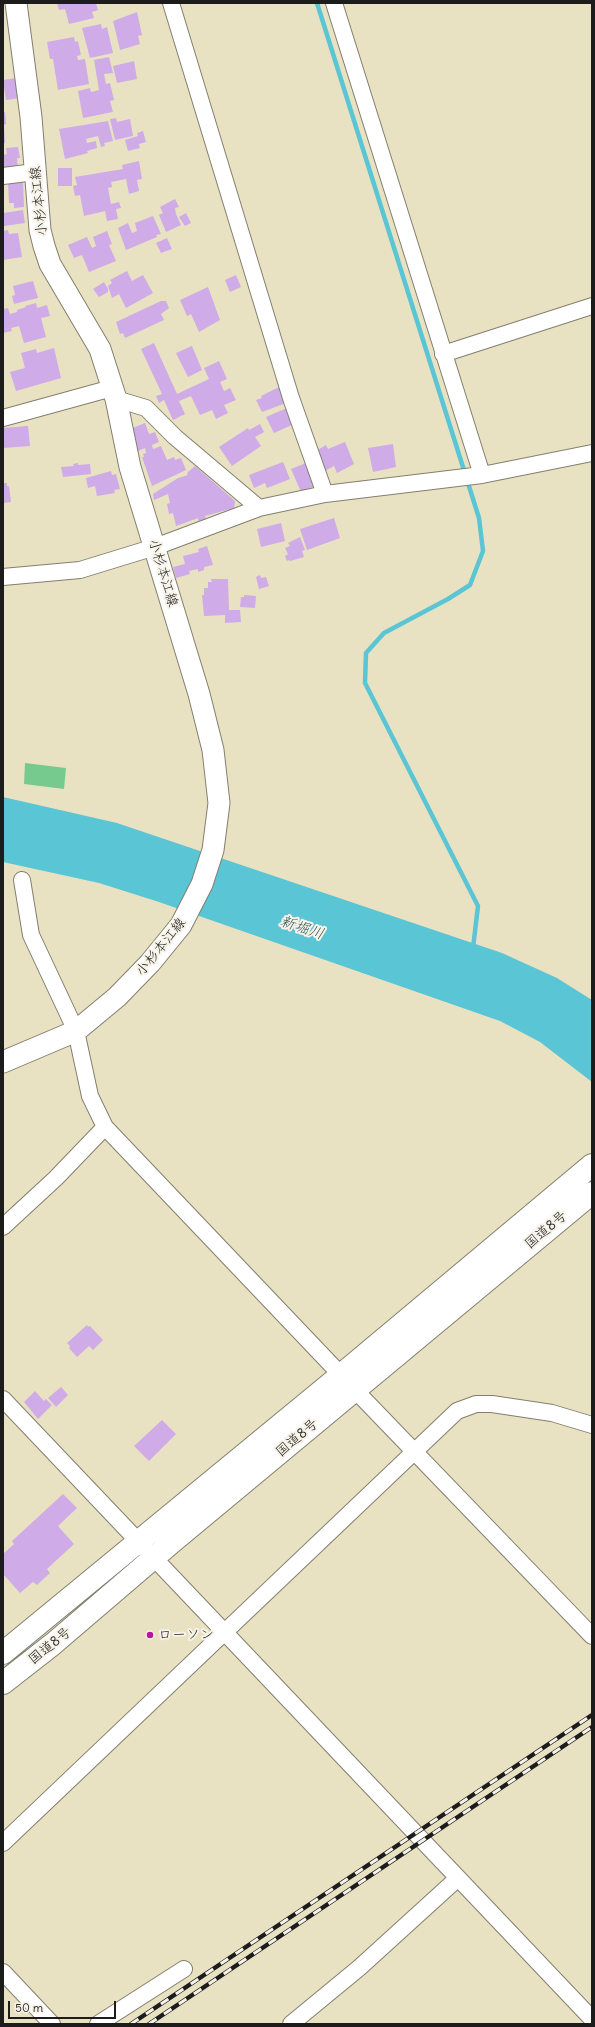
<!DOCTYPE html>
<meta charset="utf-8">
<style>
body{margin:0}
#map{position:relative;width:595px;height:2027px;overflow:hidden;background:#e9e2c2;font-family:Delius,sans-serif}
canvas{display:block}
.frame{position:absolute;inset:0;border:4px solid #1c1c1c;pointer-events:none}
.scale{position:absolute;left:8px;top:2001px;width:108px;height:18px;box-sizing:border-box;border:2px solid #1c1c1c;border-top:0;padding-left:5px;font-size:12px;line-height:14px;white-space:nowrap;color:#1c1c1c;-webkit-text-stroke:3px #f7f3e8;paint-order:stroke}
</style>
<div id="map">
<canvas width="595" height="2027"></canvas>
<div class="frame"></div>
<div class="scale">50 m</div>
</div>
<script>
const ctx = document.querySelector('canvas').getContext('2d');
ctx.lineJoin = 'round';
function paint(path, color) { ctx.fillStyle = color; ctx.fill(path, 'evenodd'); }
const poly = rows => new Path2D(rows.map(r => 'M' + r).join(''));
function strokePath(path, color, width, dash) { ctx.strokeStyle = color; ctx.lineWidth = width; ctx.lineCap = dash ? 'butt' : 'round'; ctx.setLineDash(dash || []); ctx.stroke(path); }
function write(font, color, halo, rows, align = 'center') {
  ctx.font = font + ' Delius,"Klee One",sans-serif'; ctx.lineWidth = 4; ctx.setLineDash([]); ctx.textBaseline = 'middle'; ctx.strokeStyle = halo; ctx.fillStyle = color; for (const [text, x, y, turn = 0] of rows) {
    ctx.save(); ctx.translate(x, y); ctx.rotate((+turn || 0) * Math.PI / 180); ctx.textAlign = isNaN(turn) ? turn : align; if (halo) ctx.strokeText(text, 0, 0); ctx.fillText(text, 0, 0); ctx.restore();
  }
}
const green = poly([
 [25,763,66,768,64,789,24,784]
]);
const water = poly([
 [3,797,117,823,502,953,557,978,592,1000,592,1082,540,1042,500,1021,159,902,99,883,3,862]
]);
const stream = poly([
 [317,3,479,518,483,551,470,585,448,599,384,633,366,653,365,683,478,906,473,948]
]);
const building = poly([
 [57,3,96,3,98,10,92,12,94,18,69,24,65,9,59,10],
 [137,12,142,35,138,36,140,44,120,50,113,21],
 [101,24,102,29,107,27,113,53,90,58,82,28],
 [74,37,75,42,78,41,81,55,77,56,78,60,85,59,89,84,58,90,53,59,50,59,47,42],
 [109,57,113,73,104,74,106,84,110,83,114,100,110,101,113,112,83,118,78,91,90,88,91,92,99,90,94,60],
 [134,61,137,79,117,83,113,66],
 [17,78,20,98,6,100,3,80],
 [3,112,5,112,6,124,3,125],
 [116,118,117,122,130,119,133,136,115,140,110,119],
 [108,121,113,141,104,143,105,146,101,147,98,136,86,139,87,143,96,141,97,148,87,151,88,153,65,159,59,129],
 [3,126,4,126,5,143,3,143],
 [143,131,146,142,139,144,140,148,128,151,125,140,138,136,137,133],
 [18,147,20,158,17,158,18,169,3,171,3,155,7,154,6,148],
 [139,161,142,179,137,180,139,191,129,194,126,179,111,182,112,187,108,188,111,204,119,202,121,208,116,209,118,219,107,221,105,211,84,216,80,195,75,196,73,186,77,185,75,177,123,169,122,165],
 [58,168,72,168,72,186,58,186],
 [8,181,23,181,24,207,14,208,14,203,9,203],
 [175,199,179,207,175,208,176,214,181,225,166,232,159,215,163,213,160,207],
 [23,210,25,223,4,226,3,213],
 [186,213,191,223,185,226,179,217],
 [153,216,161,234,156,235,157,237,126,250,118,228,128,223,132,233,137,231,135,223],
 [8,230,9,234,18,233,22,257,3,260,3,231],
 [107,231,112,244,109,245,116,261,89,272,82,255,74,258,68,245,87,237,92,248,96,246,93,237],
 [167,238,172,249,161,253,156,243],
 [127,271,132,281,143,275,153,293,126,308,119,294,112,298,108,286,112,283,110,280],
 [236,275,241,287,230,292,225,280],
 [33,281,38,298,14,304,12,296,15,295,13,286],
 [104,282,108,289,108,292,99,297,93,289],
 [208,287,220,320,199,332,191,314,187,316,180,300],
 [161,301,166,301,169,308,161,314,164,320,125,338,123,333,120,334,116,322],
 [36,303,37,308,47,305,50,316,41,318,46,337,24,343,19,326,11,328,12,331,3,333,3,309,8,308,10,314,17,312,17,310,26,307,25,306],
 [154,343,177,394,209,379,204,368,219,361,227,379,220,382,224,391,230,388,236,400,224,405,228,413,216,419,212,410,200,415,191,396,179,401,185,414,173,420,164,400,159,403,156,396,162,394,141,349],
 [192,346,202,370,188,377,176,353],
 [54,348,61,378,16,391,10,372,25,368,21,353,36,349,37,353],
 [279,387,286,403,262,412,256,400,262,398,261,396],
 [287,408,294,424,274,433,266,417],
 [145,423,149,434,155,432,159,442,152,445,153,449,161,446,167,460,174,457,175,460,181,458,186,470,152,486,142,457,144,457,143,454,146,453,145,448,138,451,130,429],
 [260,424,264,432,255,437,261,446,232,466,219,447,248,428,249,430],
 [28,426,30,446,3,448,3,428],
 [345,442,354,464,337,473,334,466,325,471,316,451,326,445,328,449],
 [393,444,396,467,373,472,368,448],
 [283,462,290,479,267,488,265,483,254,488,249,475],
 [78,463,78,465,90,464,91,474,63,477,61,467,74,466,73,464],
 [306,463,315,486,301,492,291,469],
 [195,466,235,501,234,508,205,516,206,519,198,521,198,518,176,526,173,513,169,514,167,504,170,503,168,494,154,500,153,494,178,478,188,475,187,473],
 [111,471,112,475,116,474,120,489,114,490,115,493,97,496,95,486,88,488,86,478],
 [3,483,7,483,7,486,9,486,11,502,3,503],
 [334,518,340,538,307,550,300,529],
 [281,523,285,541,261,547,257,529],
 [300,537,305,550,302,551,304,557,290,561,289,560,287,561,285,556,288,554,285,548,290,546,288,543],
 [207,546,213,565,204,567,204,570,198,572,198,569,189,571,190,574,176,578,173,567,185,564,183,556,199,552,198,549],
 [260,575,261,578,266,577,269,586,259,589,256,577],
 [211,579,228,579,229,610,240,610,241,622,225,623,225,615,204,616,202,595,204,595,204,588,208,588,208,582,212,582],
 [244,595,256,596,255,608,240,607,241,597,244,597],
 [87,1325,88,1327,90,1326,103,1340,93,1350,89,1346,77,1357,69,1348,70,1346,67,1343],
 [61,1387,68,1395,56,1407,48,1398],
 [35,1391,44,1401,46,1399,52,1405,38,1419,24,1402],
 [162,1420,176,1434,149,1461,134,1446],
 [63,1494,77,1508,58,1526,74,1544,47,1569,50,1573,37,1585,33,1582,20,1593,3,1574,3,1554,14,1544,12,1541]
]);
const minor = poly([
 [171,3,291,398,325,494],
 [334,3,482,475],
 [3,176,35,172],
 [443,354,592,306],
 [116,399,146,408,175,437,259,508],
 [3,418,112,388],
 [3,577,80,570,155,547,259,508,325,494,482,475,592,453],
 [22,880,31,935,76,1031,90,1096,105,1127,341,1375],
 [3,1227,56,1178,105,1127],
 [355,1390,592,1636],
 [3,1399,592,2019],
 [3,1843,457,1411,476,1404,492,1404,552,1413,592,1425],
 [3,1972,52,2024],
 [98,2024,184,1969],
 [291,2024,359,1968,458,1878]
]);
const major = poly([
 [3,1062,76,1031,117,997,150,963,181,925,202,884,213,850,219,803,213,750,199,694,130,467,116,399,100,349,50,264,44,246,40,230,31,117,16,3]
]);
const highway = poly([
 [3,1653,341,1375,592,1165],
 [3,1683,53,1644,171,1543,592,1193]
]);
const rail = poly([
 [131,2024,592,1715],
 [149,2024,592,1727]
]);
const markers = [
 [150,1635,4,"#b5179e"]
];
const streetNames = [
 ["小杉本江線",39,201,-96],
 ["小杉本江線",163,573,73],
 ["小杉本江線",161,947,-51],
 ["国道8号",546,1230,-40],
 ["国道8号",297,1438,-40],
 ["国道8号",50,1646,-39]
];
const poiNames = [
 ["ローソン",158,1635]
];
const waterNames = [
 ["新堀川",302,928,18]
];
paint(green, '#76ca8d');
paint(water, '#5ac5d4');
strokePath(stream, '#5ac5d4', 4.5);
paint(building, '#cfabe7');
strokePath(minor, '#827f6f', 18);
strokePath(major, '#827f6f', 23);
strokePath(highway, '#827f6f', 24);
strokePath(minor, '#fff', 16);
strokePath(major, '#fff', 21);
strokePath(highway, '#fff', 22);
strokePath(rail, '#1c1c1c', 4.5);
strokePath(rail, '#f7f3e8', 3, [9]);
for (const [x, y, r, color] of markers) { const dot = new Path2D(); dot.arc(x, y, r, 0, 2 * Math.PI); ctx.fillStyle = color; ctx.fill(dot); strokePath(dot, '#f7f3e8', 1.5); }
write('14px', '#1c1c1c', '#f7f3e8', streetNames);
write('14px', '#1c1c1c', '#f7f3e8', poiNames, 'left');
write('italic 15px', '#32575c', '#f7f3e8', waterNames);
</script>
